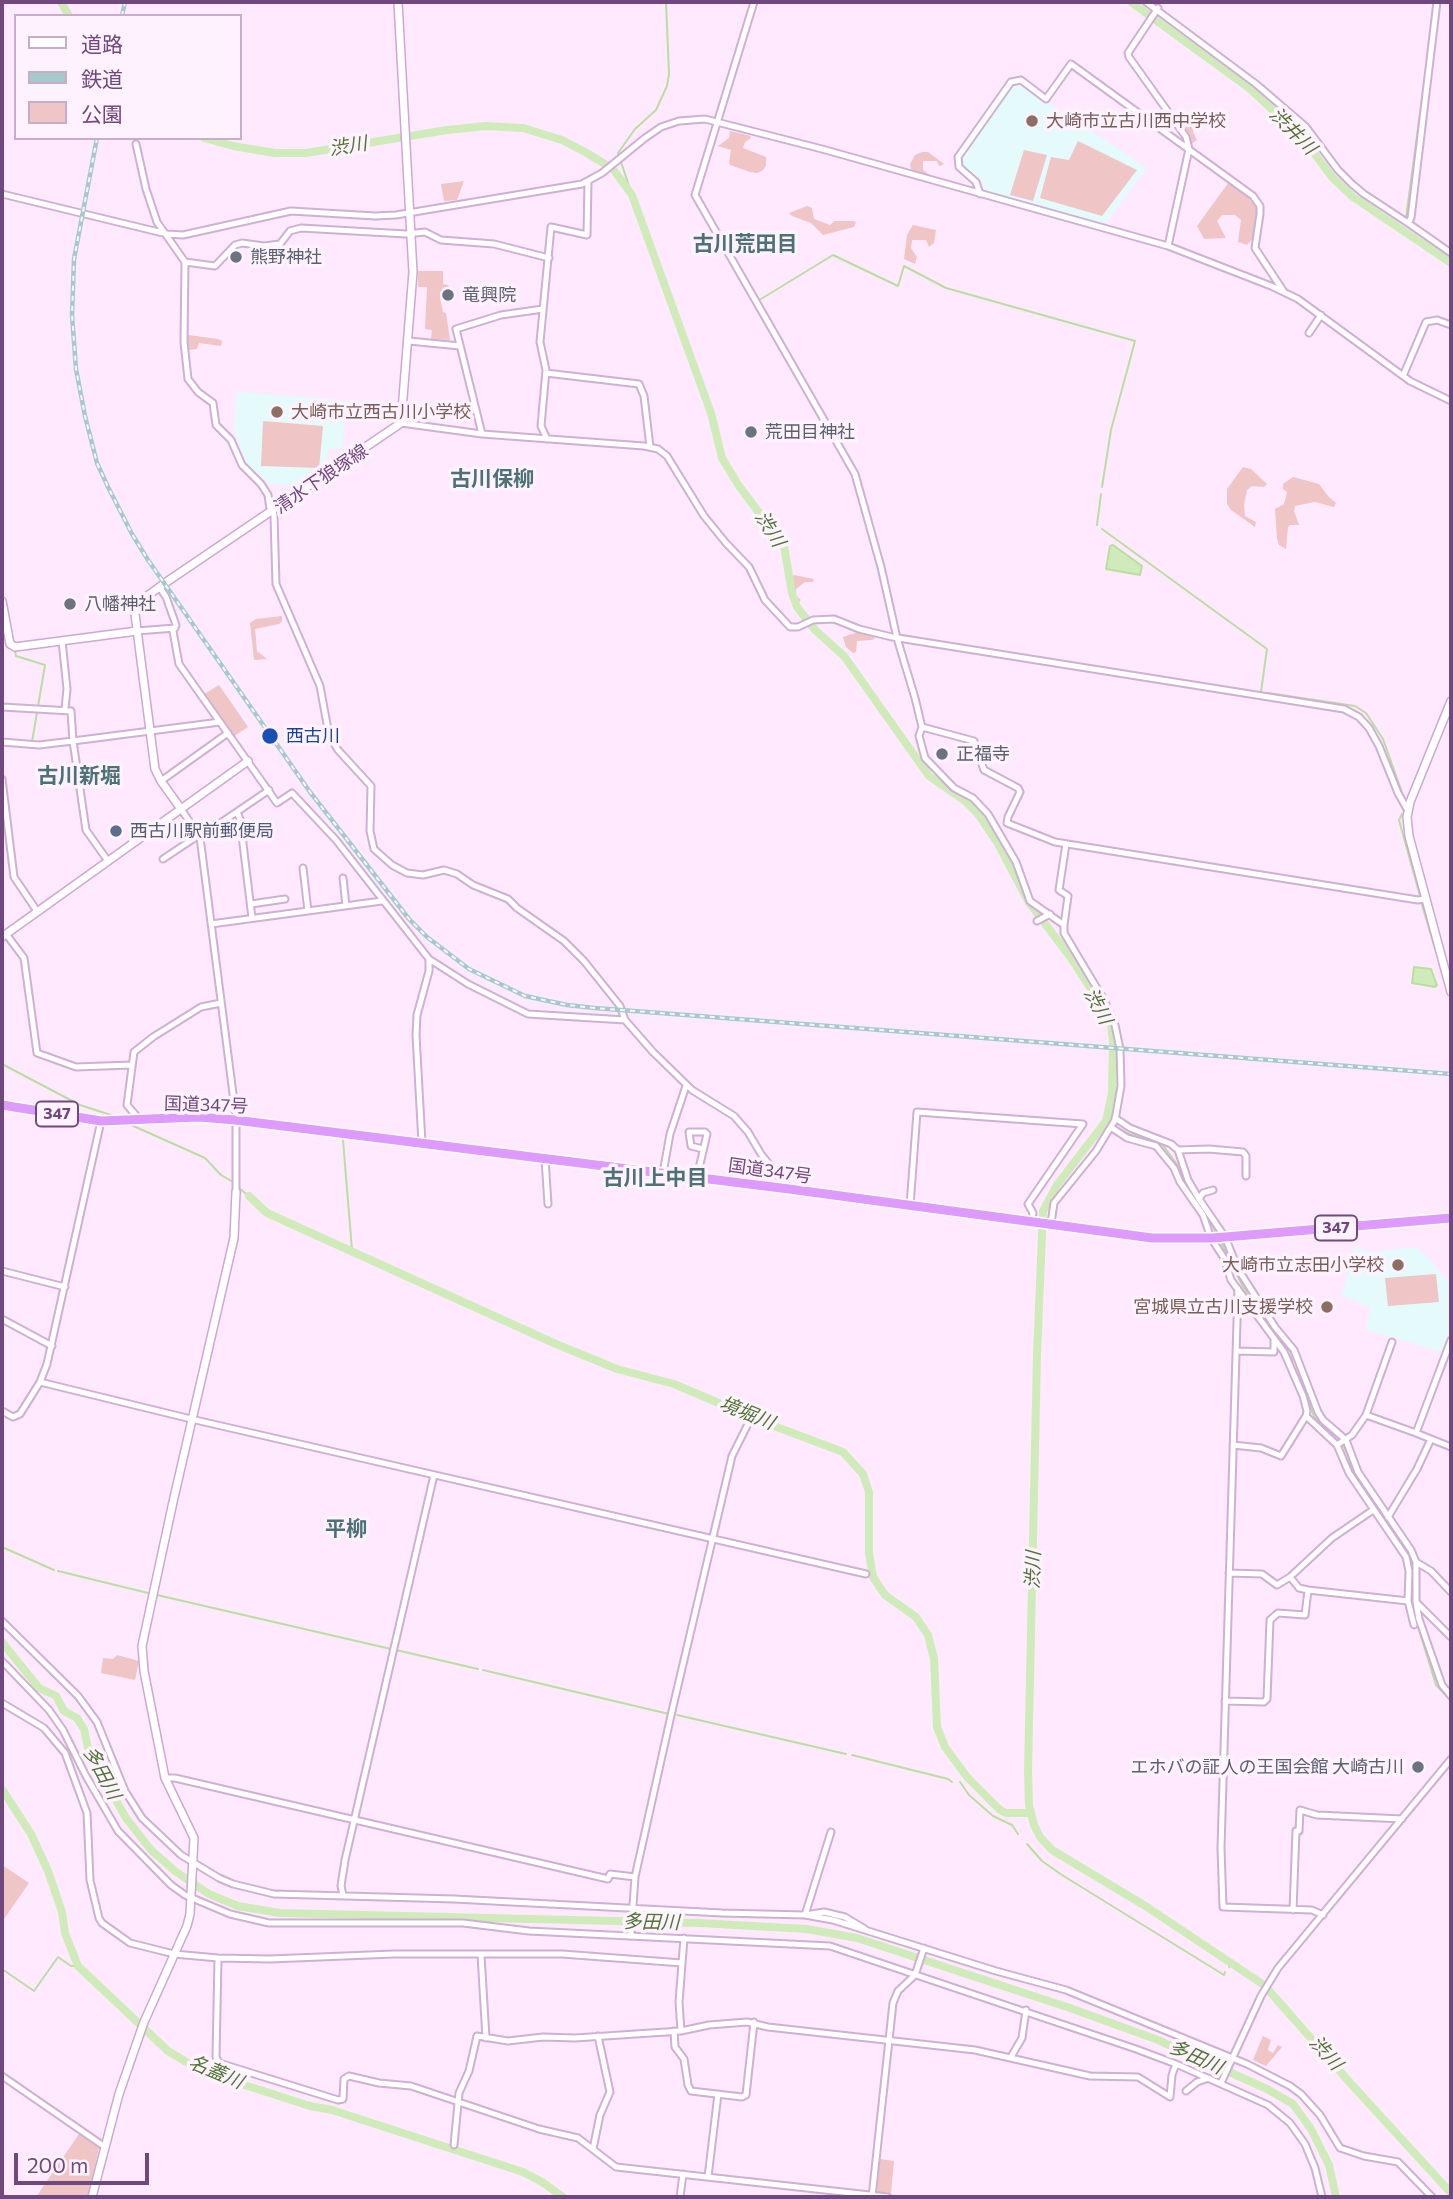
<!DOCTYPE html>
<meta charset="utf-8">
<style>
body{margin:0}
#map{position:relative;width:1453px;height:2199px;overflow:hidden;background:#ffe9fe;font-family:Commissioner,"Noto Sans JP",sans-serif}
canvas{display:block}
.frame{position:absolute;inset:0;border:4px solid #71487d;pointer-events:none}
.legend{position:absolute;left:14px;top:14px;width:228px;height:126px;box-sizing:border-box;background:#fff2ff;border:2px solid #c6aecb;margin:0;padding:9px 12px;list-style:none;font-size:21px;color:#71487d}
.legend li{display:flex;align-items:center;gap:14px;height:35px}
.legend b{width:35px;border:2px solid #c6aecb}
.scale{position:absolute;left:14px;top:2153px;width:135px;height:32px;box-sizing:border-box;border:4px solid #71487d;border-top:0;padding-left:9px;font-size:21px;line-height:24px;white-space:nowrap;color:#71487d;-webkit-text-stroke:5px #fff2ff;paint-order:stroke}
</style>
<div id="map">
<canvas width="1453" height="2199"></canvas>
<div class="frame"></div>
<ul class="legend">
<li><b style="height:9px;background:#fff"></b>道路</li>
<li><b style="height:9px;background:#a4cbca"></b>鉄道</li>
<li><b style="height:19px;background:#efc5c5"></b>公園</li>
</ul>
<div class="scale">200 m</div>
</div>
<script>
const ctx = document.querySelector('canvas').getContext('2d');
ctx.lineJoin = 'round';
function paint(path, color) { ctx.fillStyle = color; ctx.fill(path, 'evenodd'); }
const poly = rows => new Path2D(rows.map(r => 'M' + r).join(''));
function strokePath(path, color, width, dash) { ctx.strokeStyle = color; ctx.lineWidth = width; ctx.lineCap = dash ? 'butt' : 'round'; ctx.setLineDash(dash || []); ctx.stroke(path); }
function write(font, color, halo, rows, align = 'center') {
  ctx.font = font + ' Commissioner,"Noto Sans JP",sans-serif'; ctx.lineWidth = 7; ctx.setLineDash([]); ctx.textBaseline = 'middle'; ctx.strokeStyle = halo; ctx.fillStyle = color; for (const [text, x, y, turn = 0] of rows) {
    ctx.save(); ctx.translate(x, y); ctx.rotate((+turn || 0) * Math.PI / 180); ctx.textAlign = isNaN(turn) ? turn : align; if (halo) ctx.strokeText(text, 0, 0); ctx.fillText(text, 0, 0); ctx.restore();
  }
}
const education = poly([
 [1019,83,1147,168,1105,224,985,191,981,179,961,165,961,159,1013,84],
 [236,392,367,402,367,413,345,413,342,448,328,449,327,470,291,494,290,485,269,484,249,466,243,456,234,429],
 [1354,1247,1373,1252,1416,1247,1425,1254,1451,1285,1451,1325,1442,1352,1365,1329,1371,1308,1342,1295]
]);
const green = poly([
 [1198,114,1215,121,1214,123,1203,122,1196,125,1193,132,1197,140,1190,145,1183,124],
 [730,131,751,136,750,139,745,142,743,148,766,157,766,166,762,171,757,173,750,172,730,165,729,162,731,150,718,146,729,138],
 [1078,141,1137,170,1102,216,1040,198,1051,157,1069,160],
 [1024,150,1047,155,1033,201,1010,195],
 [922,152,928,152,944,164,939,166,937,161,923,161,923,170,930,175,912,173,910,164,915,155],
 [464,181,457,200,444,201,441,184],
 [1229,182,1243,192,1258,209,1253,238,1247,245,1238,242,1241,220,1235,215,1222,215,1217,221,1226,238,1204,239,1197,226],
 [807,206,812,208,814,219,830,225,835,221,853,221,856,222,854,227,823,235,811,223,792,216,789,213],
 [913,225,936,230,934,243,929,247,926,240,912,240,911,248,917,257,915,264,904,259,907,235],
 [418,271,443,271,443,284,448,285,451,292,442,294,440,298,443,312,446,313,450,340,431,339,432,330,425,329,427,287,418,287],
 [188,335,218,339,222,341,221,346,199,343,197,349,188,350],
 [263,421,323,426,319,468,261,466],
 [1243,467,1251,469,1267,484,1264,487,1252,486,1247,490,1244,505,1245,516,1256,522,1255,527,1231,510,1227,504,1227,489],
 [1293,477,1319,484,1328,496,1336,503,1334,507,1315,502,1295,506,1294,511,1299,525,1290,525,1288,527,1286,549,1279,545,1277,539,1275,509,1284,504,1287,492,1283,489,1283,484],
 [794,575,814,579,813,582,805,582,796,589,795,595,801,600,798,603,793,602,790,598,787,587,787,580],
 [282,616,282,621,279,624,255,629,257,651,267,659,254,660,250,623,256,619],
 [858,632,876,638,872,640,857,641,856,652,853,653,846,647,843,637],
 [219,685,248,727,233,737,203,695],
 [1436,1274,1439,1302,1388,1306,1385,1278],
 [117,1655,139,1661,135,1680,101,1673,103,1658,113,1659],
 [2,1865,29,1883,2,1922],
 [1263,2036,1271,2040,1268,2050,1273,2053,1278,2045,1282,2047,1266,2066,1253,2060],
 [79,2134,99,2148,88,2197,77,2195,76,2197,36,2197],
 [880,2159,894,2161,891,2193,877,2192]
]);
const water = poly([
 [1113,545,1142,566,1140,575,1106,569,1110,546,1113,545],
 [1414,967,1431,969,1437,985,1435,987,1412,983,1414,967]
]);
const stream = poly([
 [1428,49,1434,2],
 [632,195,618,153,635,129,656,110,667,86,669,74,666,2],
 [1406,218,1428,54],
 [761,299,833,255,898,286,904,266,946,288,1135,341,1111,430,1102,487],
 [1097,525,1101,494],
 [1102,529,1267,649,1261,692],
 [15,651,16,656,45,665,32,742],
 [1268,693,1355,706,1366,713,1383,739,1404,798],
 [1402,814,1399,820,1420,896],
 [1422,905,1444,979],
 [2,1064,80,1105,114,1116],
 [1106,1121,1129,1134,1162,1144,1179,1167,1187,1186,1197,1201],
 [129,1124,205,1158,221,1175,233,1182],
 [343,1140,352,1250],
 [239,1188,249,1196],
 [1206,1214,1217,1234],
 [1221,1242,1243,1287,1291,1353,1293,1367,1305,1387,1314,1417,1340,1440],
 [1343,1444,1354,1472,1364,1489,1410,1556,1413,1570,1411,1604,1436,1685,1451,1701],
 [2,1547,54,1570],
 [58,1571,148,1593],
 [157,1595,391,1649],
 [396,1650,478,1669],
 [483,1670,669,1714],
 [677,1715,846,1754],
 [852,1755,948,1779,952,1782],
 [960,1782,969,1795,993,1816,1012,1825,1018,1834],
 [1027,1844,1042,1861,1062,1875,1224,1975,1225,1972],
 [1229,1967,1232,1962],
 [2,1969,34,1991,58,1957,71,1966,78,1966]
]);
const river = poly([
 [61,2,69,16],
 [1131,2,1249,88,1302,137,1332,177,1353,197,1451,263],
 [204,138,233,146,275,153,306,153,447,130,486,126,523,128,562,140,585,152,613,169,632,195,711,413,722,458,739,486,784,546,792,593,797,607,815,630,844,656,929,776,965,801,978,814,997,842,1028,901,1071,958,1102,1006,1111,1026,1113,1041,1112,1093,1106,1121,1057,1185,1043,1211,1037,1355,1028,1771,1029,1805,1034,1825,1040,1837,1052,1850,1147,1907,1264,1985,1353,2086,1451,2193],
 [249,1196,267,1213,556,1344,617,1369,674,1384,766,1423,843,1452,863,1474,869,1492,869,1553,873,1577,885,1595,916,1617,928,1635,934,1659,937,1727,945,1747,967,1777,1000,1810,1006,1813,1030,1813],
 [2,1642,39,1688,56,1696,64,1711,77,1718,84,1729,89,1753,126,1818,151,1850,175,1871,209,1894,238,1906,280,1913,699,1923,807,1929,857,1938,1070,2008,1158,2040,1267,2089,1293,2104,1311,2129,1329,2165,1336,2197],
 [2,1789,31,1834,48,1871,62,1912,65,1933,78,1966,168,2051,193,2066,229,2080,310,2106,332,2110,523,2172,542,2182,563,2197]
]);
const street = poly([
 [754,2,695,195,855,474,881,567,897,638,915,698,922,727,919,736,925,758,954,788,973,798,988,814,1016,862,1030,901,1064,925,1064,933,1104,1000,1115,1025,1120,1049,1121,1086,1115,1120,1096,1151,1054,1203,1051,1223],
 [1146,2,1256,84,1306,127,1338,170,1352,184,1364,194,1408,223],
 [1437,2,1411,218,1408,223,1451,253],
 [1158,8,1128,53,1129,57,1186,137,1189,149,1168,246],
 [136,144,146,189,157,222,185,262,184,342,188,379,198,392,213,403,216,425,231,440,242,465,261,484,268,495,270,509,273,510,274,516,276,584,320,686,329,735,338,750,371,786,370,831,374,849,392,865,407,873,423,875,444,870,457,874,473,885,508,899,517,908,564,941,584,961,620,1006,625,1020,653,1052,692,1090,734,1116,748,1132,761,1154,789,1189],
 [2,194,167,234,183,235,291,211,375,216,396,215,582,184,602,173,645,138,661,127,679,121,705,119,822,149,1168,246,1271,286,1298,299,1410,381,1451,401],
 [980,194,976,182,959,167,958,157,1011,82,1021,80,1046,99,1071,64,1253,196,1260,206,1260,214,1255,248,1284,292],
 [185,262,215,266,235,245,242,243,264,246,280,244,290,231,301,228,406,234,425,232,441,240,494,244,549,258],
 [1309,333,1321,315],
 [409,341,460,346],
 [546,373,639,384,644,396,650,447],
 [1403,376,1426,322,1437,320,1451,325],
 [401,423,482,434,644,446,658,449,667,456,704,516,726,543,749,567,765,600,790,627,798,627,813,620,834,619,859,629,892,637,1344,709,1359,717,1369,728,1379,746,1398,793,1407,809],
 [482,434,456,329,501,315,543,309],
 [547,439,541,426,546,370,540,342,551,227,587,235,588,181],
 [160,588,166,597,176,625,173,631,179,664,277,803,292,793,336,840,429,959,468,984,528,1014,625,1020],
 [137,631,175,628],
 [62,641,67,689,65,709],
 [2,707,71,711,73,741,220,722],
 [922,727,974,741,984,770,1018,788,1020,792,1008,817,1007,823,1055,842,1418,900,1426,899],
 [2,742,39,745,73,741,86,830,108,861],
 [2,779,14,877,37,911],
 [161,781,228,733],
 [181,809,200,837,201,845,236,1117,236,1192],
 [237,812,240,819,252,918],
 [200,837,269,790],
 [163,859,199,835],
 [303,868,308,911],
 [343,878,346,906],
 [251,904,285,899],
 [1037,921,1050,914],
 [211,924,382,901],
 [1064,925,1068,896,1059,890,1066,844],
 [6,934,24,958,37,1053,76,1067,131,1065],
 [1115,1118,1130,1128,1171,1144,1178,1150,1188,1180,1199,1199],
 [139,1119,127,1105,134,1052,153,1037,201,1007,221,1003],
 [1112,1128,1127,1138,1156,1146,1174,1168,1180,1182,1203,1215,1211,1238,1224,1258,1231,1280,1284,1352,1303,1396,1307,1411,1306,1416,1337,1445,1349,1473,1406,1557,1409,1571,1408,1601,1414,1625],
 [422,1143,416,1035,417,1015,429,971,429,959],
 [1178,1150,1209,1149,1243,1152,1246,1156,1246,1176],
 [545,1159,548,1204],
 [663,1173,670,1134,686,1086],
 [697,1177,707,1134,705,1132,689,1132,691,1146,703,1149],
 [1213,1190,1203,1193,1199,1199,1225,1237,1238,1269,1275,1327,1294,1350,1318,1412,1323,1420,1346,1440,1358,1472,1411,1550,1416,1562,1416,1602,1419,1619,1442,1685,1451,1696],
 [910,1206,917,1112,1083,1124,1028,1204,1033,1213,1032,1221],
 [2,1271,65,1287],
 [1238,1289,1221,1848,1223,1907,1312,1910,1323,1915],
 [2,1319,52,1346],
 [1236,1351,1274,1352,1274,1341],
 [40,1382,191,1419,866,1574],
 [2,1411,13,1417,20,1414,40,1382,47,1364,101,1121],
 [1366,1415,1392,1342],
 [1416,1433,1451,1447],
 [1233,1445,1261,1448,1281,1456,1306,1416],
 [1337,1445,1352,1435,1366,1415,1416,1433,1451,1340],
 [1388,1517,1417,1469,1431,1439],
 [1416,1562,1431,1571,1451,1592],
 [1229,1573,1262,1574,1277,1585,1290,1577,1332,1538,1373,1510],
 [1290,1577,1299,1588,1308,1590],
 [1417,1603,1451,1637],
 [2,1621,78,1696,97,1722,125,1791,142,1818,181,1855,219,1878,233,1884,274,1894,454,1899,722,1913,805,1915,833,1920,996,1971,1066,1990,1247,2064,1290,2086,1301,2094,1320,2115,1340,2148,1364,2156,1398,2162,1432,2197],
 [2,1661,49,1710,63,1730,86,1776,118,1831,171,1885,185,1895,230,1914,269,1923,463,1923,529,1931,830,1946,1136,2049,1176,2064,1268,2105,1290,2123,1305,2144,1315,2168,1322,2197],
 [1225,1701,1264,1702,1267,1699,1270,1620,1278,1613,1305,1615,1308,1590,1408,1601],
 [2,1703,44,1728,65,1753,87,1813,90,1880,99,1918,102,1923,130,1943,174,1954,218,1958,270,1959,394,1954,562,1954,682,1963],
 [165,1778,175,1778,608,1879,610,1874,635,1877],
 [831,1832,805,1915,824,1912,845,1917,865,1929],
 [343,1895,341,1886,345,1860,434,1475],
 [1293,1910,1296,1831,1299,1831,1300,1810,1317,1815,1402,1819],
 [631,1934,635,1877,672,1711,732,1456,749,1422],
 [481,1955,486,2038],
 [218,1958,216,2057,219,2063,338,2100,343,2099,344,2079,349,2076,379,2083,411,2086,539,2129,578,2138,616,2167,888,2197],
 [674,2031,675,2047,684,2059,688,2085,691,2091,742,2097,746,2095,754,2022],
 [681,2031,679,2002,684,1938],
 [1011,2057,1022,2038,1026,2010],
 [2,2076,105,2147],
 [1221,2083,1261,1996,1278,1968,1451,1759],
 [1186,2091,1197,2082,1209,2078],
 [454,2145,459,2093,469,2071,477,2036,508,2041,543,2037,575,2038,681,2031,709,2025,747,2022,768,2027,975,2050,1090,2076,1138,2077,1170,2097,1172,2075,1176,2064],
 [593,2149,600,2115,610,2092,598,2036],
 [708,2177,718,2094],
 [680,2197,683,2174],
 [872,2197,893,2003,898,1991,915,1975,924,1948]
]);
const secondary = poly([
 [2,601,10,644,15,647,137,631],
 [1451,701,1410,802,1407,817,1409,836,1451,992],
 [181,809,161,781,155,769,135,614,137,606,143,599,165,583,401,423,413,272,398,2],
 [2,937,248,761],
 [92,2197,119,2094,144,2022,187,1926,190,1914,194,1838,165,1778,144,1671,142,1646,173,1502,234,1238,236,1192]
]);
const highway = poly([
 [2,1105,101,1121,199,1117,235,1120,789,1189,1152,1238,1213,1238,1451,1218]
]);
const rail = poly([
 [122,16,125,2],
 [97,138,74,259,72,315,76,369,85,416,97,463,108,487,132,534,148,560,310,792,409,919,427,937,469,969,525,996,567,1005,595,1008,1451,1074]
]);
const markers = [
 [1032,121,7,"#8d6e63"],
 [236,257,7,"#6b7280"],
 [448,295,7,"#6b7280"],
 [277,412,7,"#8d6e63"],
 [751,432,7,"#6b7280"],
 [70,604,7,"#6b7280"],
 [270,736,9,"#1a4fb4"],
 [942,754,7,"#6b7280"],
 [116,831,7,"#5c6f8a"],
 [1398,1265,7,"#8d6e63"],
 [1327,1307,7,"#8d6e63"],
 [1418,1767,7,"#6b7280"]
];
const shields = [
 [57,1114,42],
 [1336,1228,42]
];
const shieldNames = [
 ["347",57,1114],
 ["347",1336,1228]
];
const educationNames = [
 ["大崎市立古川西中学校",1046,121],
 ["大崎市立西古川小学校",291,412],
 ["大崎市立志田小学校",1384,1265,"right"],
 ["宮城県立古川支援学校",1313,1307,"right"]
];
const worshipNames = [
 ["熊野神社",250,257],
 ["竜興院",462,295],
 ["荒田目神社",765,432],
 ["八幡神社",84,604],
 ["正福寺",956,754],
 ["エホバの証人の王国会館 大崎古川",1404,1767,"right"]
];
const streetNames = [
 ["清水下狼塚線",321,479,-34],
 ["国道347号",206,1105,2],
 ["国道347号",770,1171,8]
];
const transitNames = [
 ["西古川",286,736]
];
const serviceNames = [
 ["西古川駅前郵便局",130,831]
];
const waterNames = [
 ["渋井川",1293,131,45],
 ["渋川",348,146,-9],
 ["渋川",770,529,58],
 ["渋川",1098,1006,62],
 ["境堀川",747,1413,22],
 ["渋川",1033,1570,-88],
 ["多田川",102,1773,62],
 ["多田川",651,1922,1],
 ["渋川",1326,2053,48],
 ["多田川",1196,2057,24],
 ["名蓋川",216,2072,23]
];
const quarterNames = [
 ["古川荒田目",745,244],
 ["古川保柳",492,479],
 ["古川新堀",79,776],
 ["古川上中目",655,1178],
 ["平柳",346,1529]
];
paint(education, '#e5fafb');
paint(green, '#efc5c5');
paint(water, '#d0ebba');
strokePath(water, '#bade9f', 2);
strokePath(stream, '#bade9f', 2);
strokePath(river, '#d0ebba', 8);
strokePath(street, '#d0afd5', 9);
strokePath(secondary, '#cea7d4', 10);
strokePath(highway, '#fff', 12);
strokePath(street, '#fff', 5);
strokePath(secondary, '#fff', 7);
strokePath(highway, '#de9aff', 9);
strokePath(rail, '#a4cbca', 4.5);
strokePath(rail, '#fff2ff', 2, [5]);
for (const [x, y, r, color] of markers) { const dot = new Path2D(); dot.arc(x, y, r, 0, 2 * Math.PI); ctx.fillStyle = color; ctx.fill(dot); strokePath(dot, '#fff2ff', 2.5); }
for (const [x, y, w] of shields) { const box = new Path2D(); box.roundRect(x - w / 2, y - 12.5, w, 25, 5); ctx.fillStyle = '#fff2ff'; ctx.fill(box); strokePath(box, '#71487d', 2); }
write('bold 16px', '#71487d', null, shieldNames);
write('18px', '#785e54', '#fff2ff', educationNames, 'left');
write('18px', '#5b616d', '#fff2ff', worshipNames, 'left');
write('18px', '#71487d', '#fff2ff', streetNames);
write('18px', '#164399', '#fff2ff', transitNames, 'left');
write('18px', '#4e5e75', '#fff2ff', serviceNames, 'left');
write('italic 19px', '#4f7434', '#fff2ff', waterNames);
write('bold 21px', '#4c7275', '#fff2ff', quarterNames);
</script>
